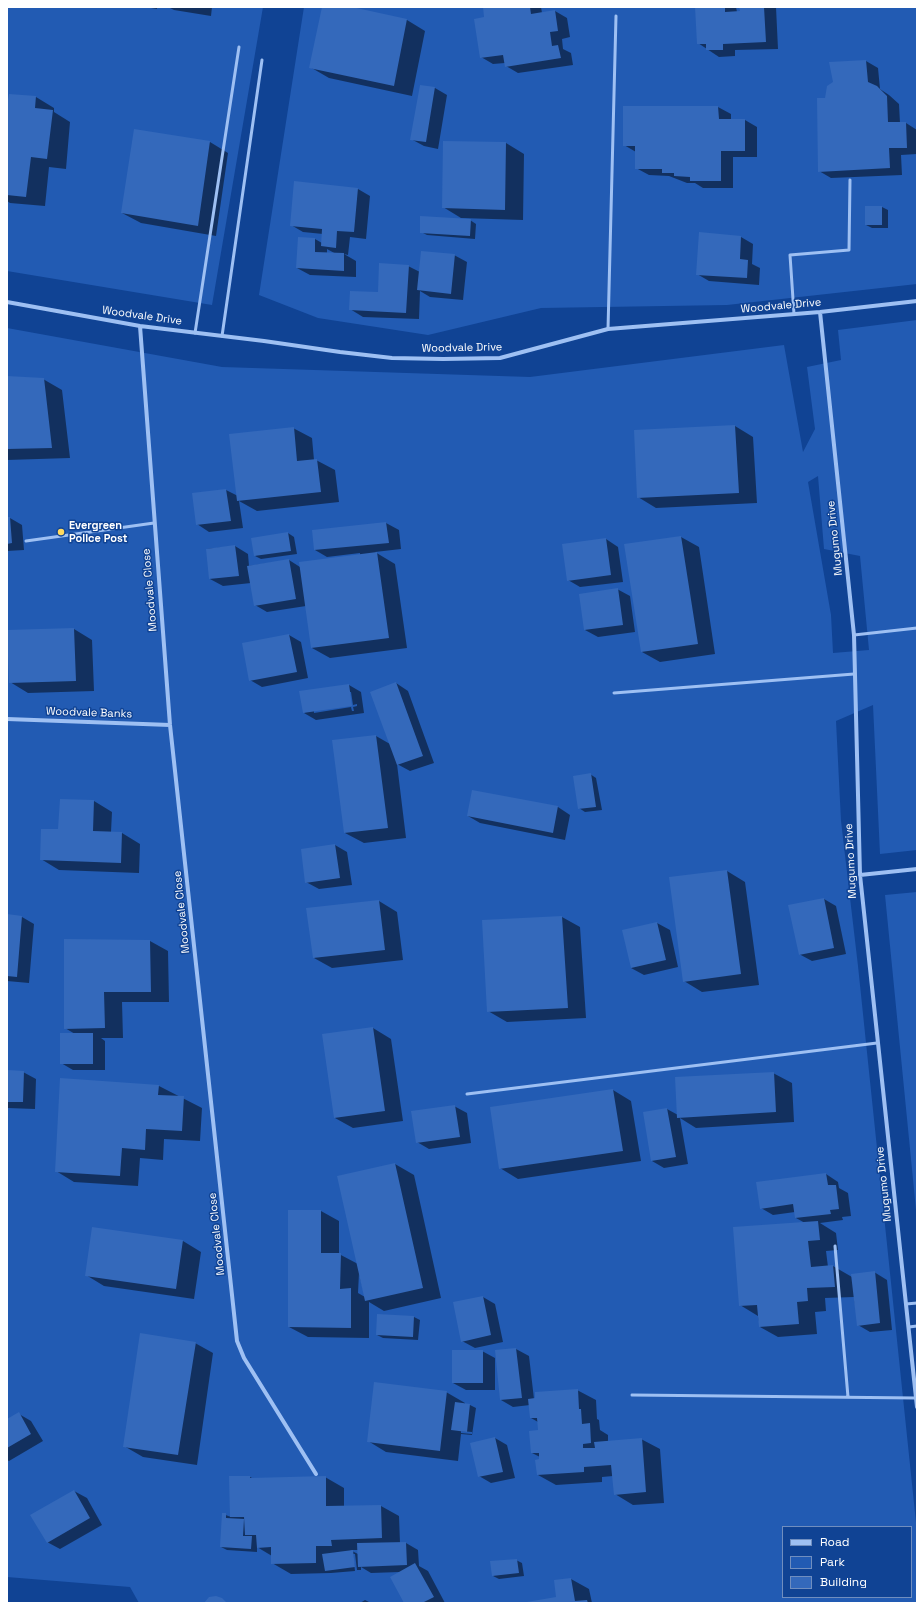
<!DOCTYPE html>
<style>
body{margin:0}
#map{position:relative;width:924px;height:1610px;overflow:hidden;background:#104394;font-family:"Space Grotesk",sans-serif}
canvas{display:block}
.frame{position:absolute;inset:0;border:8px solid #fff;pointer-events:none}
.legend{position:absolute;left:782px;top:1526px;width:130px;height:72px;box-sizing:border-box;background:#104394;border:1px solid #708ebf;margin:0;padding:5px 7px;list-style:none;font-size:12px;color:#fff}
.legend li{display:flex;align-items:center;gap:8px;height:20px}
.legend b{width:20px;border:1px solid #708ebf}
</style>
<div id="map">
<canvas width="924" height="1610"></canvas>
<div class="frame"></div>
<ul class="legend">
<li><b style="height:5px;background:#9ec0f3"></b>Road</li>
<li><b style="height:11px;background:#225bb3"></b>Park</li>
<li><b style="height:11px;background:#3469bb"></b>Building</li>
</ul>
</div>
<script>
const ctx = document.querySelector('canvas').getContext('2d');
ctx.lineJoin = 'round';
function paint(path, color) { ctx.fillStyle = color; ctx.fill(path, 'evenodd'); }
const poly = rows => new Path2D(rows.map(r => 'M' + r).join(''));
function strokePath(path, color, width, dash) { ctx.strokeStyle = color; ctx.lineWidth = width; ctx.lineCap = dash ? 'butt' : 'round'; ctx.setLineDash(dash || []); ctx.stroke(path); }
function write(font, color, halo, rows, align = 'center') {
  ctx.font = font + ' "Space Grotesk",sans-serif'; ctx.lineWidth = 3; ctx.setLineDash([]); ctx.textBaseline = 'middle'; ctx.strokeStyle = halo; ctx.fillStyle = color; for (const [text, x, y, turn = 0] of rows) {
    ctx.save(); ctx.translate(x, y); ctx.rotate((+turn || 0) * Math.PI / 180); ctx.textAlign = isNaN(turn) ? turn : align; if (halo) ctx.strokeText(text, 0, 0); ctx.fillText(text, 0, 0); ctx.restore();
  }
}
const green = poly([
 [7,7,263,7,212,305,7,271],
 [304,7,917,7,917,284,727,305,541,308,428,335,318,318,259,295],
 [917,320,917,850,880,854,873,705,836,721,841,821,858,966,917,1532,917,1603,139,1603,130,1587,7,1577,7,328,222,367,530,377,784,345,803,452,815,429,807,367,841,360,838,330],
 [818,476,824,549,860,556,869,650,833,653,831,615,808,482],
 [783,1527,911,1527,911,1597,783,1597],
 [917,892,917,1220,885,895]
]);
const shadow = poly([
 [145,7,157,7,157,9],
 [168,7,212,7,211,16,174,10],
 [323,7,348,7,407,20,425,31,412,96,329,78,310,67],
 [484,7,541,7,542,13,555,11,567,18,570,37,562,39,563,49,571,53,573,65,518,73,506,66,505,63,493,64,481,57,485,18],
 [696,7,736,7,737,12,741,12,740,7,776,7,778,49,735,50,735,56,719,57,698,43],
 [866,61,878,68,880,89,889,95,899,104,900,123,906,123,917,130,917,154,901,155,902,175,831,178,819,171,825,99],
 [421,86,435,88,447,95,438,149,424,146,411,139],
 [36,97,54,108,54,112,70,122,66,169,49,167,45,206,10,203,7,201,7,106],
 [624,107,718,107,731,114,731,120,745,120,757,127,757,157,733,157,733,188,703,188,695,183,687,183,669,176,649,175,636,168,636,152,624,145],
 [210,142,228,153,216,236,141,223,122,213],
 [444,142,506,143,524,154,523,220,461,218,443,207],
 [295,182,358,189,370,196,366,239,350,237,348,255,344,254,356,261,356,277,310,275,297,268,315,239,322,243,323,234,303,232,291,225],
 [327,249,336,254,327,253],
 [882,207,888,210,888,228,872,228,866,225],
 [470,220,476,224,475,239,427,235,421,232],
 [700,233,741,237,753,244,752,264,760,268,759,285,709,281,697,274],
 [454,255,467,262,463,300,430,297,420,291,419,319,363,317,350,309,379,293,408,266,420,272],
 [7,377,43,379,62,390,70,458,7,460],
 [735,426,753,437,757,503,656,508,638,497,635,431],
 [293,428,312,438,314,460,316,460,335,470,339,502,257,511,239,501,243,528,209,532,197,524,193,494,226,490,238,496],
 [7,518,10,518,22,525,24,550,7,551],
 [386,523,399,530,401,549,375,552,395,564,407,648,330,658,312,648,306,606,267,612,255,605,251,583,223,586,210,579,207,549,235,546,248,554,249,566,289,560,300,567,360,555,360,553,327,557,315,550,313,531],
 [288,533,294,537,297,554,261,559,255,556],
 [681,537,699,547,715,654,660,662,642,652],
 [606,539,618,547,623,582,580,587,568,580],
 [617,589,630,596,635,632,598,637,585,630],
 [74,629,92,640,94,691,28,693,10,682],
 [289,635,301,642,308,678,262,687,250,680],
 [396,683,408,691,434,763,410,771,397,764,406,838,364,843,345,833,333,741,376,736,390,744],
 [349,685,361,692,364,713,316,720,304,713],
 [349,692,351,692,353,705,357,704,357,706,353,707,354,711,352,711,351,707,314,713,314,711],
 [590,774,596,778,602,810,585,812,579,808],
 [473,791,558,807,570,815,565,840,480,823,468,816],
 [94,801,112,812,111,832,122,833,140,844,139,873,59,870,41,859,59,830],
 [335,845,347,852,352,885,319,889,306,882],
 [727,871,745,882,759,985,702,992,684,981],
 [824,899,836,906,846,954,812,961,799,954],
 [379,901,397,912,403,960,332,968,314,958],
 [7,915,22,917,34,924,29,983,7,981],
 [562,917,580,927,586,1018,507,1022,488,1011],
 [657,923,670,930,678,967,644,975,631,968],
 [65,940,150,941,168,951,169,1002,122,1002,123,1038,101,1038,105,1041,105,1070,73,1070,61,1063,75,1034,65,1028],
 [373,1028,391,1039,403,1121,353,1128,335,1118],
 [7,1071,23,1072,36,1079,35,1109,7,1108],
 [773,1073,792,1083,794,1122,696,1128,680,1118,688,1164,664,1168,652,1161,667,1109,678,1115],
 [61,1079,159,1086,202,1108,200,1141,164,1139,163,1160,140,1158,138,1186,74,1182,56,1171],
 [613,1090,631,1101,641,1161,518,1179,500,1168],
 [454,1106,467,1113,471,1143,429,1149,417,1142],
 [395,1164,414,1175,441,1298,384,1311,369,1302,369,1338,308,1337,289,1327,321,1211,339,1221,339,1254,358,1264],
 [359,1273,365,1297,358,1293],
 [826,1174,838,1182,839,1188,848,1193,851,1216,842,1217,843,1220,820,1223,836,1233,838,1250,826,1251,828,1267,833,1266,852,1277,874,1272,887,1280,892,1330,870,1332,858,1325,854,1297,825,1298,826,1311,815,1312,817,1334,778,1337,760,1327,758,1316,740,1305,805,1223,796,1218,795,1212,773,1215,761,1208],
 [183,1241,201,1252,194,1299,104,1286,86,1275],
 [483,1297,495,1304,503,1342,475,1348,462,1341],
 [414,1317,420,1320,418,1340,383,1338,377,1335],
 [195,1343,213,1353,197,1465,143,1457,124,1446],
 [516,1349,529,1356,534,1399,577,1390,596,1400,597,1419,599,1420,600,1430,608,1435,608,1442,641,1439,660,1449,664,1503,633,1505,615,1494,613,1476,602,1477,602,1482,556,1485,538,1475,540,1457,532,1453,539,1431,538,1422,531,1418,530,1405,513,1407,501,1400,496,1351],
 [482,1351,495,1358,495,1390,466,1390,453,1383],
 [446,1392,465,1403,465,1404,470,1405,476,1408,472,1435,461,1434,458,1461,386,1452,368,1441],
 [461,1431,472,1432,472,1434,461,1433],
 [19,1414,31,1421,43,1441,9,1461,7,1460,7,1420],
 [495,1438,507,1445,515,1478,491,1483,479,1476],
 [230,1477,250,1477,254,1479,325,1477,344,1488,344,1507,381,1506,399,1516,400,1543,406,1543,418,1550,419,1566,428,1571,445,1603,405,1603,400,1572,371,1573,361,1567,361,1570,357,1570,355,1554,353,1554,355,1571,331,1573,291,1574,272,1563,272,1556,257,1547,257,1552,227,1550,221,1547,223,1514,231,1517],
 [350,1550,358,1550,358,1554],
 [74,1491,87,1498,102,1525,60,1549,47,1542],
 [516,1560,522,1563,524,1576,499,1579,493,1576],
 [571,1579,589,1589,592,1603,525,1603,558,1598],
 [365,1600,371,1603,360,1603]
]);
const building = poly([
 [322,7,352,7,407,19,394,86,309,68],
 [483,7,530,7,531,14,555,10,558,31,550,32,552,46,558,45,561,58,505,67,503,55,480,58,474,19,484,17],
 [695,7,725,7,725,12,740,11,739,7,764,7,766,42,723,44,723,50,706,50,706,44,697,44],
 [866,60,868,82,877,86,887,96,888,122,906,122,907,148,889,148,890,168,818,172,817,98,825,98,827,86,833,82,829,62],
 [420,85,435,87,426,142,410,140],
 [9,94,36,96,35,108,53,110,47,159,31,157,26,197,7,195,7,105],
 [623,106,718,106,719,119,745,119,745,151,721,151,721,181,690,181,690,177,674,176,674,173,662,173,662,169,635,169,635,146,623,146],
 [134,129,210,141,198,226,121,213],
 [443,141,506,142,505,210,442,208],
 [294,181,358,188,354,232,337,231,336,248,321,246,322,229,290,226],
 [865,206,882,206,882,225,865,225],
 [420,216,471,219,470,236,420,233],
 [699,232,741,236,740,259,748,260,747,278,696,275],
 [298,237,315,238,315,252,344,253,344,271,296,268],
 [421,251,455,254,451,294,417,290],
 [379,263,409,265,406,313,349,310,350,291,378,292],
 [7,376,44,378,52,448,7,449],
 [735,425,739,493,637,498,634,430],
 [294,427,297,461,317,459,321,492,237,501,229,434],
 [226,489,231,521,196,525,192,493],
 [7,517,10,517,12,543,7,544],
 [386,522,389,543,314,550,312,530],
 [288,532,291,551,254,556,251,538],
 [681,536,698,644,641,652,624,544],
 [606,538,611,575,567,581,562,544],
 [235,545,239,576,209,579,206,549],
 [377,552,389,638,311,648,299,562],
 [289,559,296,599,254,606,247,566],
 [618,588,623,625,584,630,579,594],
 [74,628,76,681,9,683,7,630],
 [289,634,297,672,249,681,242,643],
 [396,682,423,756,397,765,370,692],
 [349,684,352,706,303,713,299,691],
 [376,735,388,828,344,833,332,740],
 [591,773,596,807,578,809,573,776],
 [472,790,558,806,553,833,467,816],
 [60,799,94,800,93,831,122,832,121,863,40,860,41,829,58,829],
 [335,844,340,878,305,883,301,849],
 [727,870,741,974,683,982,669,877],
 [824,898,834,948,799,955,788,905],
 [379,900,385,950,313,958,306,908],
 [7,914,22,916,17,977,7,976],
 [562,916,568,1008,487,1012,482,920],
 [657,922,666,960,631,968,622,930],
 [64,939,150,940,151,992,104,992,105,1028,64,1029],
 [373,1027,385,1111,334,1118,322,1034],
 [60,1033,93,1033,93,1064,60,1064],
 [7,1070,24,1071,23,1102,7,1102],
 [774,1072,776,1112,677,1118,675,1077],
 [60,1078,159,1085,158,1095,184,1096,182,1131,146,1129,145,1150,122,1148,120,1176,55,1172],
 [613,1089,623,1151,499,1169,490,1107],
 [455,1105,460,1137,416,1143,411,1111],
 [667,1108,676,1157,651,1161,643,1112],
 [395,1163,423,1288,365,1301,337,1176],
 [826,1173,828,1185,836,1185,839,1209,830,1210,831,1214,795,1218,793,1204,760,1209,756,1182],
 [288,1210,321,1210,321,1253,341,1253,340,1289,351,1288,351,1328,288,1327],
 [818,1221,820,1240,808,1241,811,1267,833,1265,835,1287,807,1288,808,1301,797,1302,799,1324,759,1327,757,1305,739,1306,733,1227],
 [92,1227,183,1240,176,1289,85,1276],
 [875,1271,880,1323,857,1326,851,1274],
 [483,1296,491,1335,461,1342,453,1302],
 [377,1314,414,1316,413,1337,376,1335],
 [140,1333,196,1342,178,1455,123,1447],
 [516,1348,522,1398,500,1400,495,1350],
 [452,1350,483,1350,483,1383,452,1383],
 [374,1382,447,1391,440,1451,367,1442],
 [578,1389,579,1409,581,1409,582,1424,590,1423,591,1443,583,1444,583,1448,595,1448,594,1442,642,1438,646,1492,614,1495,611,1465,584,1467,584,1472,537,1475,535,1460,539,1459,539,1453,531,1453,529,1431,538,1430,537,1418,530,1418,528,1399,535,1398,535,1392],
 [455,1402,470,1404,467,1432,451,1430],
 [19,1412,31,1434,7,1448,7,1419],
 [495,1437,503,1472,478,1477,470,1443],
 [229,1476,250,1476,250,1478,326,1476,326,1506,381,1505,382,1538,331,1540,332,1546,316,1546,316,1563,271,1564,271,1547,257,1548,256,1535,245,1535,244,1517,230,1517],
 [74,1490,90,1518,47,1543,30,1515],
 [222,1513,226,1513,226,1518,244,1519,243,1536,252,1536,251,1549,220,1547],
 [406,1542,407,1565,358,1567,357,1543],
 [353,1550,355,1567,325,1571,322,1554],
 [517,1559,519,1573,492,1576,490,1561],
 [415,1563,434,1597,422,1603,404,1603,390,1577],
 [571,1578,575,1601,587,1600,588,1603,521,1603,556,1597,554,1580],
 [216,1596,222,1598,227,1603,204,1603,209,1597]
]);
const lane = poly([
 [794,314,790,255,849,250,850,180],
 [608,329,616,16],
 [195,333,239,47],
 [222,336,262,60],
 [26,541,154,523],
 [854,635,917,628],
 [614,693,854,674],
 [467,1094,877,1043],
 [835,1246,848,1397],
 [906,1304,917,1303],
 [909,1327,917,1326],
 [632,1395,916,1398]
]);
const street = poly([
 [7,302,140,326,264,341,340,352,392,358,443,359,500,358,608,329,820,312,917,301],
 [820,312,854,635,860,875,917,1407],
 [140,326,170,725,237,1341,244,1358,316,1474],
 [7,719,170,725],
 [860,875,917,869]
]);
const markers = [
 [61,532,4,"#ffda60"]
];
const streetNames = [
 ["Woodvale Drive",781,306,-5],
 ["Woodvale Drive",142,316,8],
 ["Woodvale Drive",462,348,-1],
 ["Mugumo Drive",835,538,-96],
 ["Moodvale Close",150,590,-95],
 ["Woodvale Banks",89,713,2],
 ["Mugumo Drive",851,861,-93],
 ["Moodvale Close",182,912,-96],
 ["Mugumo Drive",884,1184,-96],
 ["Moodvale Close",217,1234,-96]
];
const poiNames = [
 ["Evergreen",69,526],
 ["Police Post",69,539]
];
paint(green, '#225bb3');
paint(shadow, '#0007');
paint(building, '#3469bb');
strokePath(lane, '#9ec0f3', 3);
strokePath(street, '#9ec0f3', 4);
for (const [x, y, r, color] of markers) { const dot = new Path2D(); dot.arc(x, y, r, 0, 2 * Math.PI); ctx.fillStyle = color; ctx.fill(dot); strokePath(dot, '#104394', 1.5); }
write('11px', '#fff', '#104394', streetNames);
write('bold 11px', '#fff', '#104394', poiNames, 'left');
</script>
